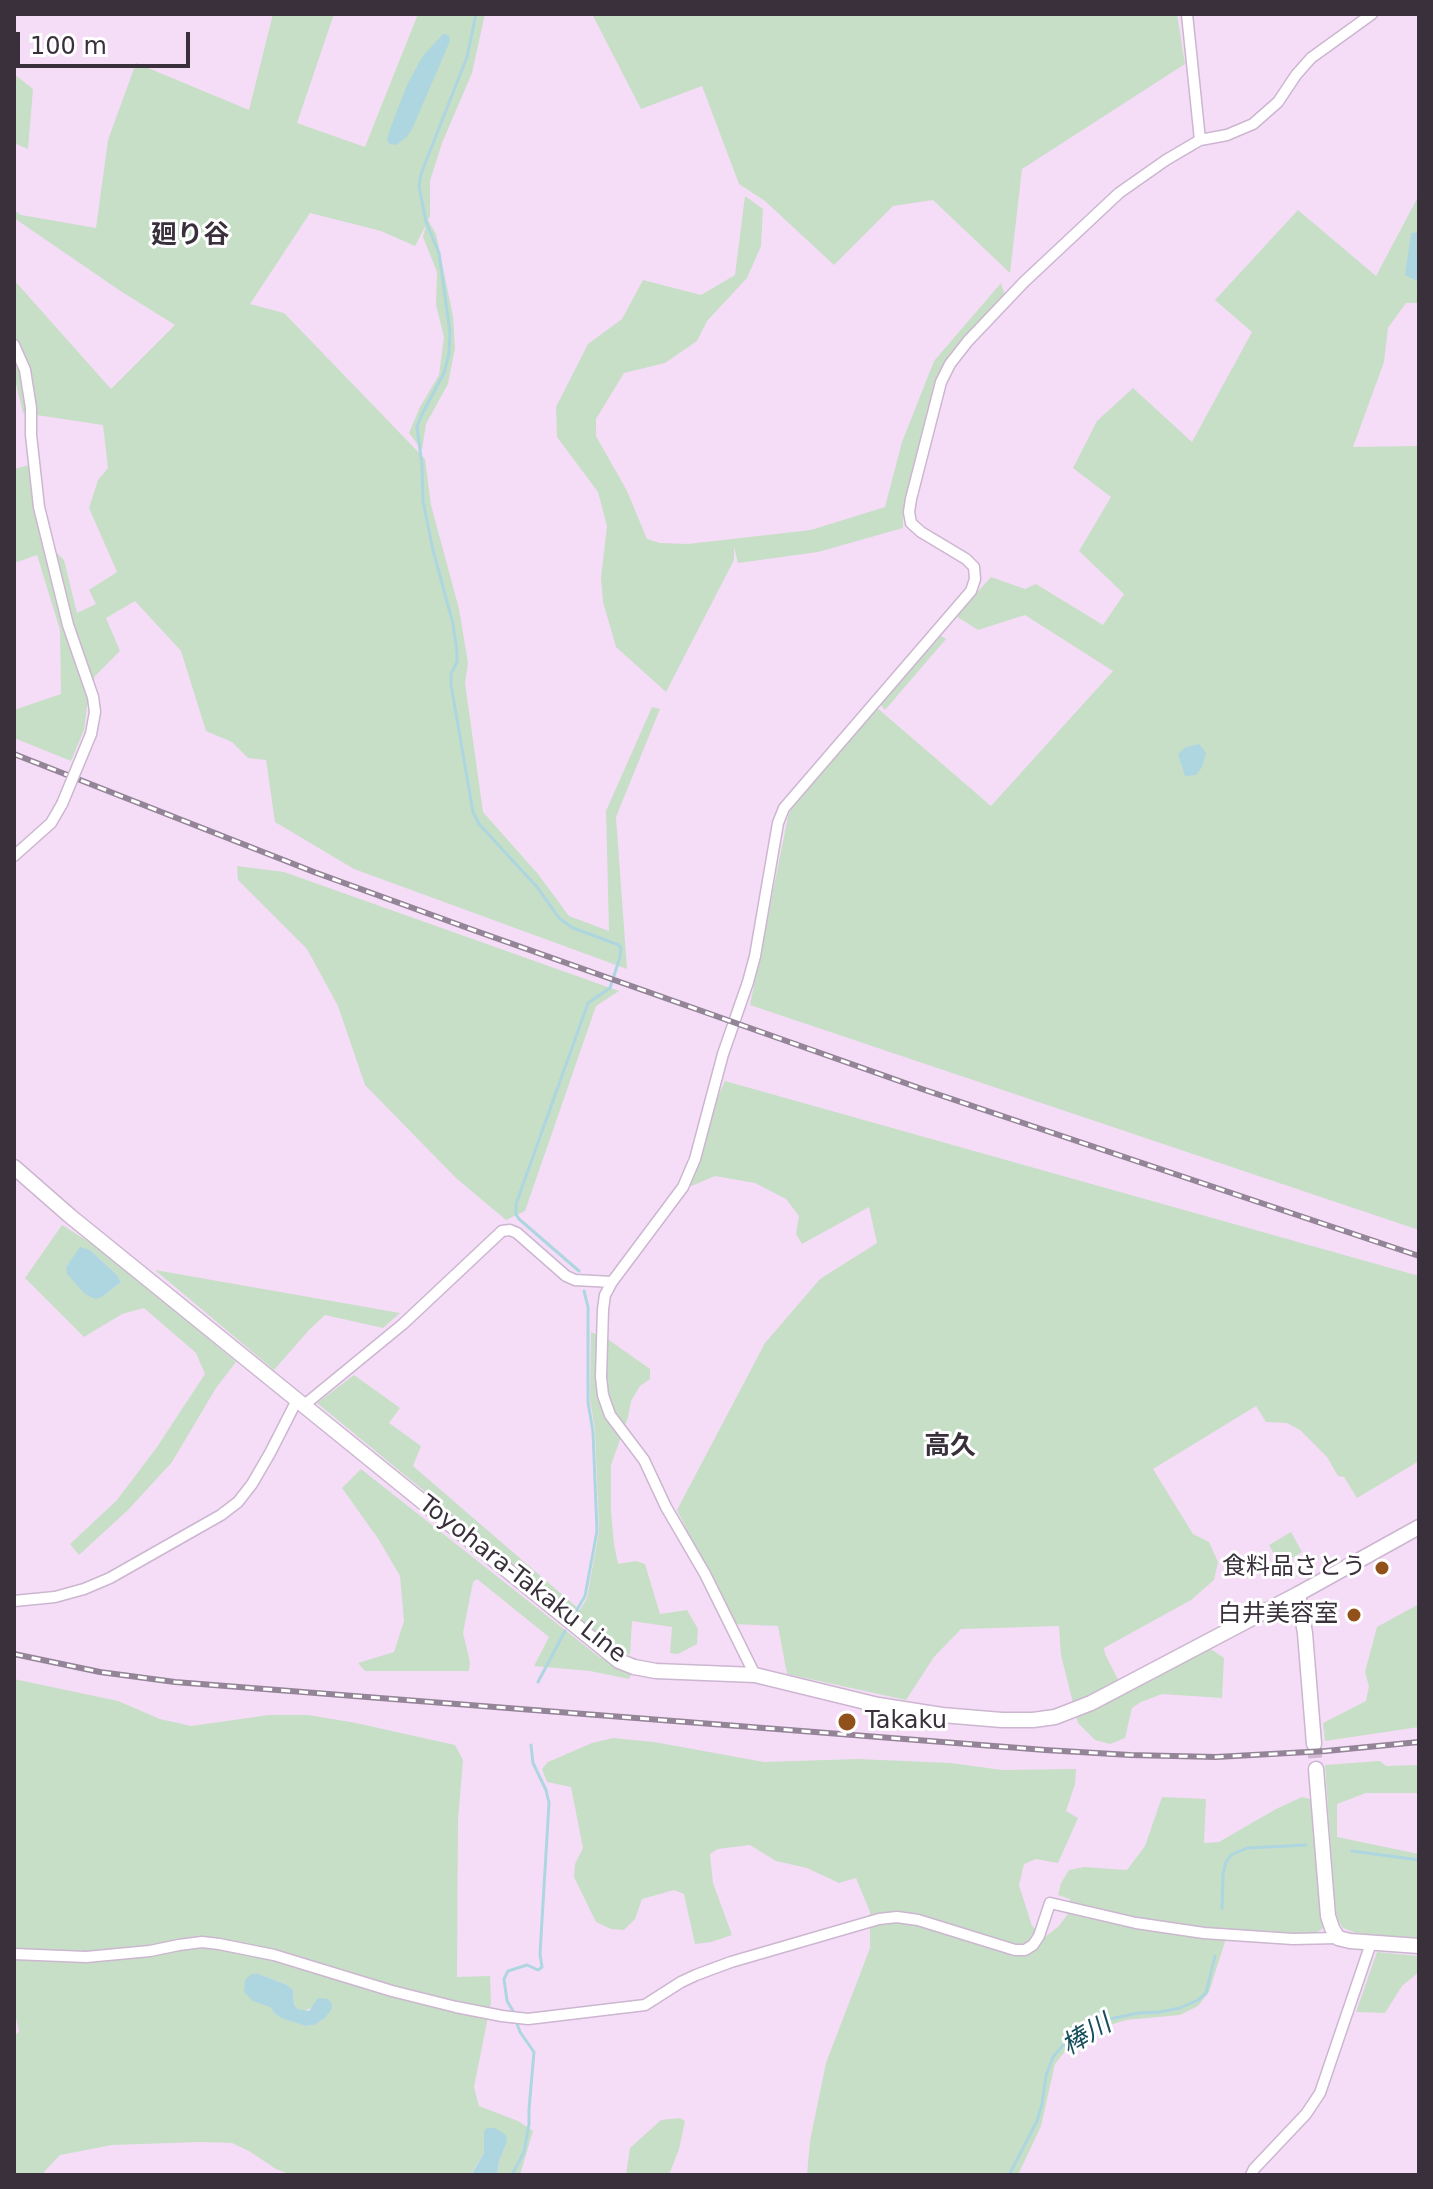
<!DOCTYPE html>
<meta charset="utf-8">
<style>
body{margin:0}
#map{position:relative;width:1433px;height:2189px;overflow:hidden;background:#f5ddf8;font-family:"DejaVu Sans",sans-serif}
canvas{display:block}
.frame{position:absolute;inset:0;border:16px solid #39303b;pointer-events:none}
.scale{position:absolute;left:16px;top:32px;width:174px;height:36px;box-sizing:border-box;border:4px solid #39303b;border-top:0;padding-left:10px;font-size:24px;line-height:28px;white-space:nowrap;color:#39303b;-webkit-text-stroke:6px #fff;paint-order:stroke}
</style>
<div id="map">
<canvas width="1433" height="2189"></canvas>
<div class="frame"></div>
<div class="scale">100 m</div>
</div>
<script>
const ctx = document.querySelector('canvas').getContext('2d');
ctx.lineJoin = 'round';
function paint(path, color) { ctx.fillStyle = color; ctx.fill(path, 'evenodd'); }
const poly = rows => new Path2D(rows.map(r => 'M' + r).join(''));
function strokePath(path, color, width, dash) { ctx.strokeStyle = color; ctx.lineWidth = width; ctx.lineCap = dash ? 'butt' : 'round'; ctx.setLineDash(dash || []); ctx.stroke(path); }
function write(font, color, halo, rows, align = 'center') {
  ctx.font = font + ' "DejaVu Sans","Noto Sans JP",sans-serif'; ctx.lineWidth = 6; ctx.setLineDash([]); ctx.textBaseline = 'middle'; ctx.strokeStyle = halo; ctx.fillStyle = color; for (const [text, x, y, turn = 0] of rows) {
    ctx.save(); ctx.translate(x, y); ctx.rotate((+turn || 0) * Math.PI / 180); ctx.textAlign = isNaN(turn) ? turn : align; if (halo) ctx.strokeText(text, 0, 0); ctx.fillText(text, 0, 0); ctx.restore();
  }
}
const green = poly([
 [273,14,334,14,297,123,365,147,418,14,485,14,472,73,442,143,430,181,430,216,428,220,436,234,453,316,455,348,448,384,426,424,422,450,409,433,420,407,439,375,444,337,436,305,437,272,423,237,426,225,415,246,381,231,310,213,250,304,284,313,425,459,431,505,459,609,468,663,465,683,483,812,538,874,569,916,609,931,606,811,652,707,660,709,616,817,627,969,354,869,275,822,266,760,248,758,232,742,206,731,181,651,135,601,106,618,120,651,95,676,87,707,84,730,71,761,14,738,14,710,61,694,60,630,37,555,14,563,14,469,37,463,40,508,52,548,64,560,77,613,96,604,89,590,117,572,89,508,98,480,108,468,103,425,23,413,14,375,14,280,111,389,175,325,122,292,14,218,14,210,21,215,96,228,108,140,136,63,249,110],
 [592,14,1177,14,1185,64,1022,169,1010,273,933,200,893,206,834,265,765,201,739,184,702,86,641,109],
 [14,74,33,89,28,149,14,143],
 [1419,195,1419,303,1406,303,1388,328,1384,362,1353,447,1419,446,1419,1230,750,1005,788,817,794,801,876,707,991,806,1113,671,1025,615,978,630,956,616,991,577,1025,589,1036,584,1103,625,1124,594,1079,551,1111,497,1073,468,1097,421,1133,388,1192,442,1252,332,1215,300,1298,210,1376,276],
 [745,196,763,209,761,246,747,278,707,321,697,341,665,363,624,373,596,419,596,436,627,491,647,539,660,543,688,544,811,530,885,507,902,442,934,361,1001,283,1005,296,946,360,935,389,903,510,903,528,818,552,738,563,734,547,734,560,666,692,616,647,603,602,601,578,607,526,598,492,557,437,556,407,588,344,622,319,643,280,701,295,735,275],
 [941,636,946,639,885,710,880,704],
 [237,866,284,872,619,991,596,1006,525,1211,506,1220,456,1178,365,1085,338,1006,307,949,238,880],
 [725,1081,1419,1276,1419,1461,1357,1498,1344,1477,1338,1476,1327,1457,1300,1430,1287,1423,1266,1422,1256,1406,1153,1469,1193,1534,1209,1542,1218,1562,1214,1580,1191,1600,1104,1648,1105,1654,1123,1689,1206,1646,1224,1658,1222,1698,1162,1694,1141,1702,1132,1708,1125,1738,1110,1744,1095,1740,1078,1723,1061,1655,1059,1626,961,1629,934,1657,906,1700,787,1674,778,1626,733,1624,677,1510,765,1343,820,1279,877,1243,869,1207,802,1244,796,1234,799,1216,786,1199,755,1183,715,1176,689,1187,687,1164],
 [62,1225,105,1252,236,1362,216,1388,172,1462,128,1510,79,1555,70,1544,117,1500,157,1447,205,1374,196,1353,144,1308,122,1314,84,1337,25,1278],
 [81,1248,90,1250,117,1275,121,1282,102,1297,66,1267],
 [155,1270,400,1313,383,1328,325,1315,309,1330,274,1370],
 [591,1332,609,1340,650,1369,650,1379,640,1386,631,1401,628,1417,611,1465,611,1510,614,1544,618,1564,636,1561,645,1564,660,1614,687,1610,698,1629,697,1644,678,1654,670,1653,672,1627,632,1621,630,1655,611,1647,592,1629,317,1403,354,1375,400,1408,389,1423,421,1446,413,1466,580,1610,587,1598,599,1531,595,1430,590,1400],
 [361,1469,598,1656,631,1674,629,1679,590,1671,534,1666,549,1637,477,1579,473,1582,463,1633,470,1662,469,1671,365,1671,358,1663,394,1652,404,1621,400,1576,379,1540,342,1488],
 [1291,1532,1302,1552,1280,1565,1269,1545],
 [1419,1604,1419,1727,1325,1741,1323,1723,1366,1701,1369,1686,1365,1672,1377,1627],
 [14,1679,118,1701,160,1719,191,1726,269,1715,308,1715,356,1723,455,1745,463,1760,458,1821,457,1977,490,1976,491,2002,474,2087,479,2106,518,2121,533,2131,520,2175,497,2175,499,2161,507,2142,484,2131,484,2153,474,2169,473,2175,292,2175,276,2169,249,2151,232,2143,200,2142,112,2145,60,2155,44,2172,44,2175,14,2175,14,2037,19,2031,16,2018,14,2017],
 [259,1974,287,1985,293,1990,294,2005,298,2009,304,2011,313,2007,325,2018,314,2025,306,2026,275,2014,270,2007],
 [613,1738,654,1742,764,1762,858,1759,951,1763,1002,1770,1076,1769,1075,1784,1066,1811,1078,1818,1058,1863,1036,1859,1024,1864,1019,1885,1032,1926,1045,1937,1059,1926,1070,1911,1070,1899,1058,1895,1061,1883,1069,1870,1084,1867,1127,1870,1145,1846,1162,1797,1206,1799,1204,1843,1219,1842,1276,1809,1302,1797,1313,1800,1323,1928,1313,1935,1229,1929,1209,1992,1198,2006,1180,2015,1126,2020,1103,2027,1079,2039,1067,2049,1055,2064,1041,2126,1018,2175,807,2175,810,2141,826,2063,870,1948,870,1912,856,1878,839,1883,807,1868,776,1861,750,1845,718,1849,710,1854,713,1883,732,1935,711,1942,695,1944,684,1894,674,1890,642,1899,635,1919,624,1930,611,1929,596,1922,574,1877,575,1864,583,1848,571,1787,547,1782,542,1769,548,1762,592,1743],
 [1380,1761,1386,1766,1419,1765,1419,1793,1366,1793,1337,1804,1337,1837,1419,1854,1419,1939,1356,1933,1343,1928,1339,1922,1335,1910,1325,1765],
 [1377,1952,1419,1956,1419,1972,1402,1986,1385,2013,1356,2012],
 [680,2118,685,2121,679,2149,669,2175,626,2175,630,2148,661,2120]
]);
const water = poly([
 [443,34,449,35,450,41,413,127,407,137,396,145,390,144,387,140,390,129,407,85,422,57],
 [1419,232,1419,282,1405,275,1411,233],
 [1199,744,1206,753,1202,767,1196,775,1185,776,1178,754,1186,747],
 [80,1247,90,1250,117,1275,121,1282,102,1297,95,1299,85,1294,67,1274,66,1267],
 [251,1974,259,1974,287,1985,293,1990,294,2005,298,2009,309,2011,318,1998,328,1999,332,2004,331,2010,325,2018,314,2025,306,2026,284,2019,275,2014,270,2007,253,2001,244,1992,245,1980],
 [487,2128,495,2128,506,2135,507,2142,499,2161,497,2175,473,2175,474,2170,484,2153,484,2131]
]);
const stream = poly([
 [476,14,467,57,421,174,419,186,426,222,439,253,450,332,449,354,444,373,421,416,417,427,422,465,423,501,433,550,453,624,457,652,457,662,451,674,451,685,473,812,479,824,537,887,559,918,573,928,619,945,621,948,620,957,610,988,588,1003,516,1204,516,1214,519,1219,579,1271],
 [575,1613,585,1596,597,1531,593,1432,588,1402,588,1307,584,1291],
 [538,1682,565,1631],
 [1352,1851,1419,1860],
 [1222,1908,1223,1874,1226,1862,1231,1855,1247,1848,1306,1845],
 [515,2014,507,2001,504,1979,508,1971,527,1965,538,1970,542,1967,540,1954,549,1803,546,1790,533,1763,531,1745],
 [512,2175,524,2152,529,2124,529,2109,534,2052,520,2032,516,2021],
 [1009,2175,1037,2121,1042,2104,1046,2076,1053,2057,1065,2043,1110,2019,1138,2013,1160,2012,1180,2008,1198,2000,1206,1993,1215,1956]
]);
const secondaryTunnel = poly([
 [1314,1744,1316,1769]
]);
const minor = poly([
 [1187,14,1200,140],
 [14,345,25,370,31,408,31,435,39,507,68,625,93,697,95,712,91,734],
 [14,856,51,823,62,804],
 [303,1406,403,1324,502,1231,510,1230,517,1233,566,1276,575,1280,612,1282],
 [14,1601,55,1597,84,1589,110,1578,221,1515,238,1502,252,1484,270,1453,297,1400],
 [755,1675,705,1574,666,1507,644,1460,610,1415,603,1395,601,1377,603,1309,605,1295,612,1282,683,1187,695,1159,723,1054,748,982,755,956,778,823,784,808,971,591,975,579,974,567,966,559,921,532,911,523,909,512,911,499,941,382,950,364,968,341,1024,282,1119,193,1166,160,1200,140,1227,135,1253,124,1278,102,1296,75,1311,58,1372,14],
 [14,1954,86,1957,150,1951,179,1945,202,1942,219,1944,274,1955,392,1991,456,2007,502,2016,528,2019,645,2005,681,1982,696,1975,731,1962,879,1919,897,1917,918,1920,1015,1950,1025,1950,1033,1945,1039,1936,1050,1903,1136,1923,1204,1933,1293,1939,1338,1938],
 [1251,2175,1254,2169,1306,2114,1320,2093,1371,1943]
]);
const tertiary = poly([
 [1298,1594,1419,1527]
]);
const secondary = poly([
 [14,1167,70,1216,619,1661,634,1667,656,1671,755,1675,878,1705,942,1715,1002,1720,1033,1720,1055,1717,1091,1703,1298,1594,1305,1633,1314,1744],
 [1316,1769,1328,1916,1332,1928,1338,1938,1350,1941,1419,1946]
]);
const rail = poly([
 [14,754,314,872,476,931,922,1089,1419,1256],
 [14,1654,100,1672,175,1682,1045,1750,1130,1755,1216,1757,1326,1751,1419,1742]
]);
const minorBridge = poly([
 [62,804,91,734]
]);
const markers = [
 [1382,1568,8,"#91511a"],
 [1354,1615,8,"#91511a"],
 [847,1722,10,"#91511a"]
];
const poiNames = [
 ["食料品さとう",1366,1568],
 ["白井美容室",1338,1615],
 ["Takaku",865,1722,"left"]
];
const streetNames = [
 ["Toyohara-Takaku Line",522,1580,38]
];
const neighbourhoodNames = [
 ["廻り谷",190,236],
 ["高久",950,1447]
];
const waterNames = [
 ["棒川",1087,2036,-31]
];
paint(green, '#c7dfc6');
paint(water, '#aed6e1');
strokePath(stream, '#aed6e1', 3);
strokePath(secondaryTunnel, '#cfbad2', 14, [14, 7]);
strokePath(minor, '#ccb6d0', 13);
strokePath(tertiary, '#ccb6d0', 17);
strokePath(secondary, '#ccb6d0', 17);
strokePath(minor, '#fff', 10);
strokePath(tertiary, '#fff', 14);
strokePath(secondary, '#fff', 14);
strokePath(rail, '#948497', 6);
strokePath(rail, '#fff', 3, [9]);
strokePath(minorBridge, '#ccb6d0', 13, []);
strokePath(minorBridge, '#fff', 10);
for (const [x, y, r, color] of markers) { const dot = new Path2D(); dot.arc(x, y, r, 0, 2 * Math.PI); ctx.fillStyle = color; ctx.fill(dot); strokePath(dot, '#fff', 3); }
write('24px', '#39303b', '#fff', poiNames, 'right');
write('24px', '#39303b', '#fff', streetNames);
write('bold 26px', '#39303b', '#fff', neighbourhoodNames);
write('italic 26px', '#174e5b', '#fff', waterNames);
</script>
